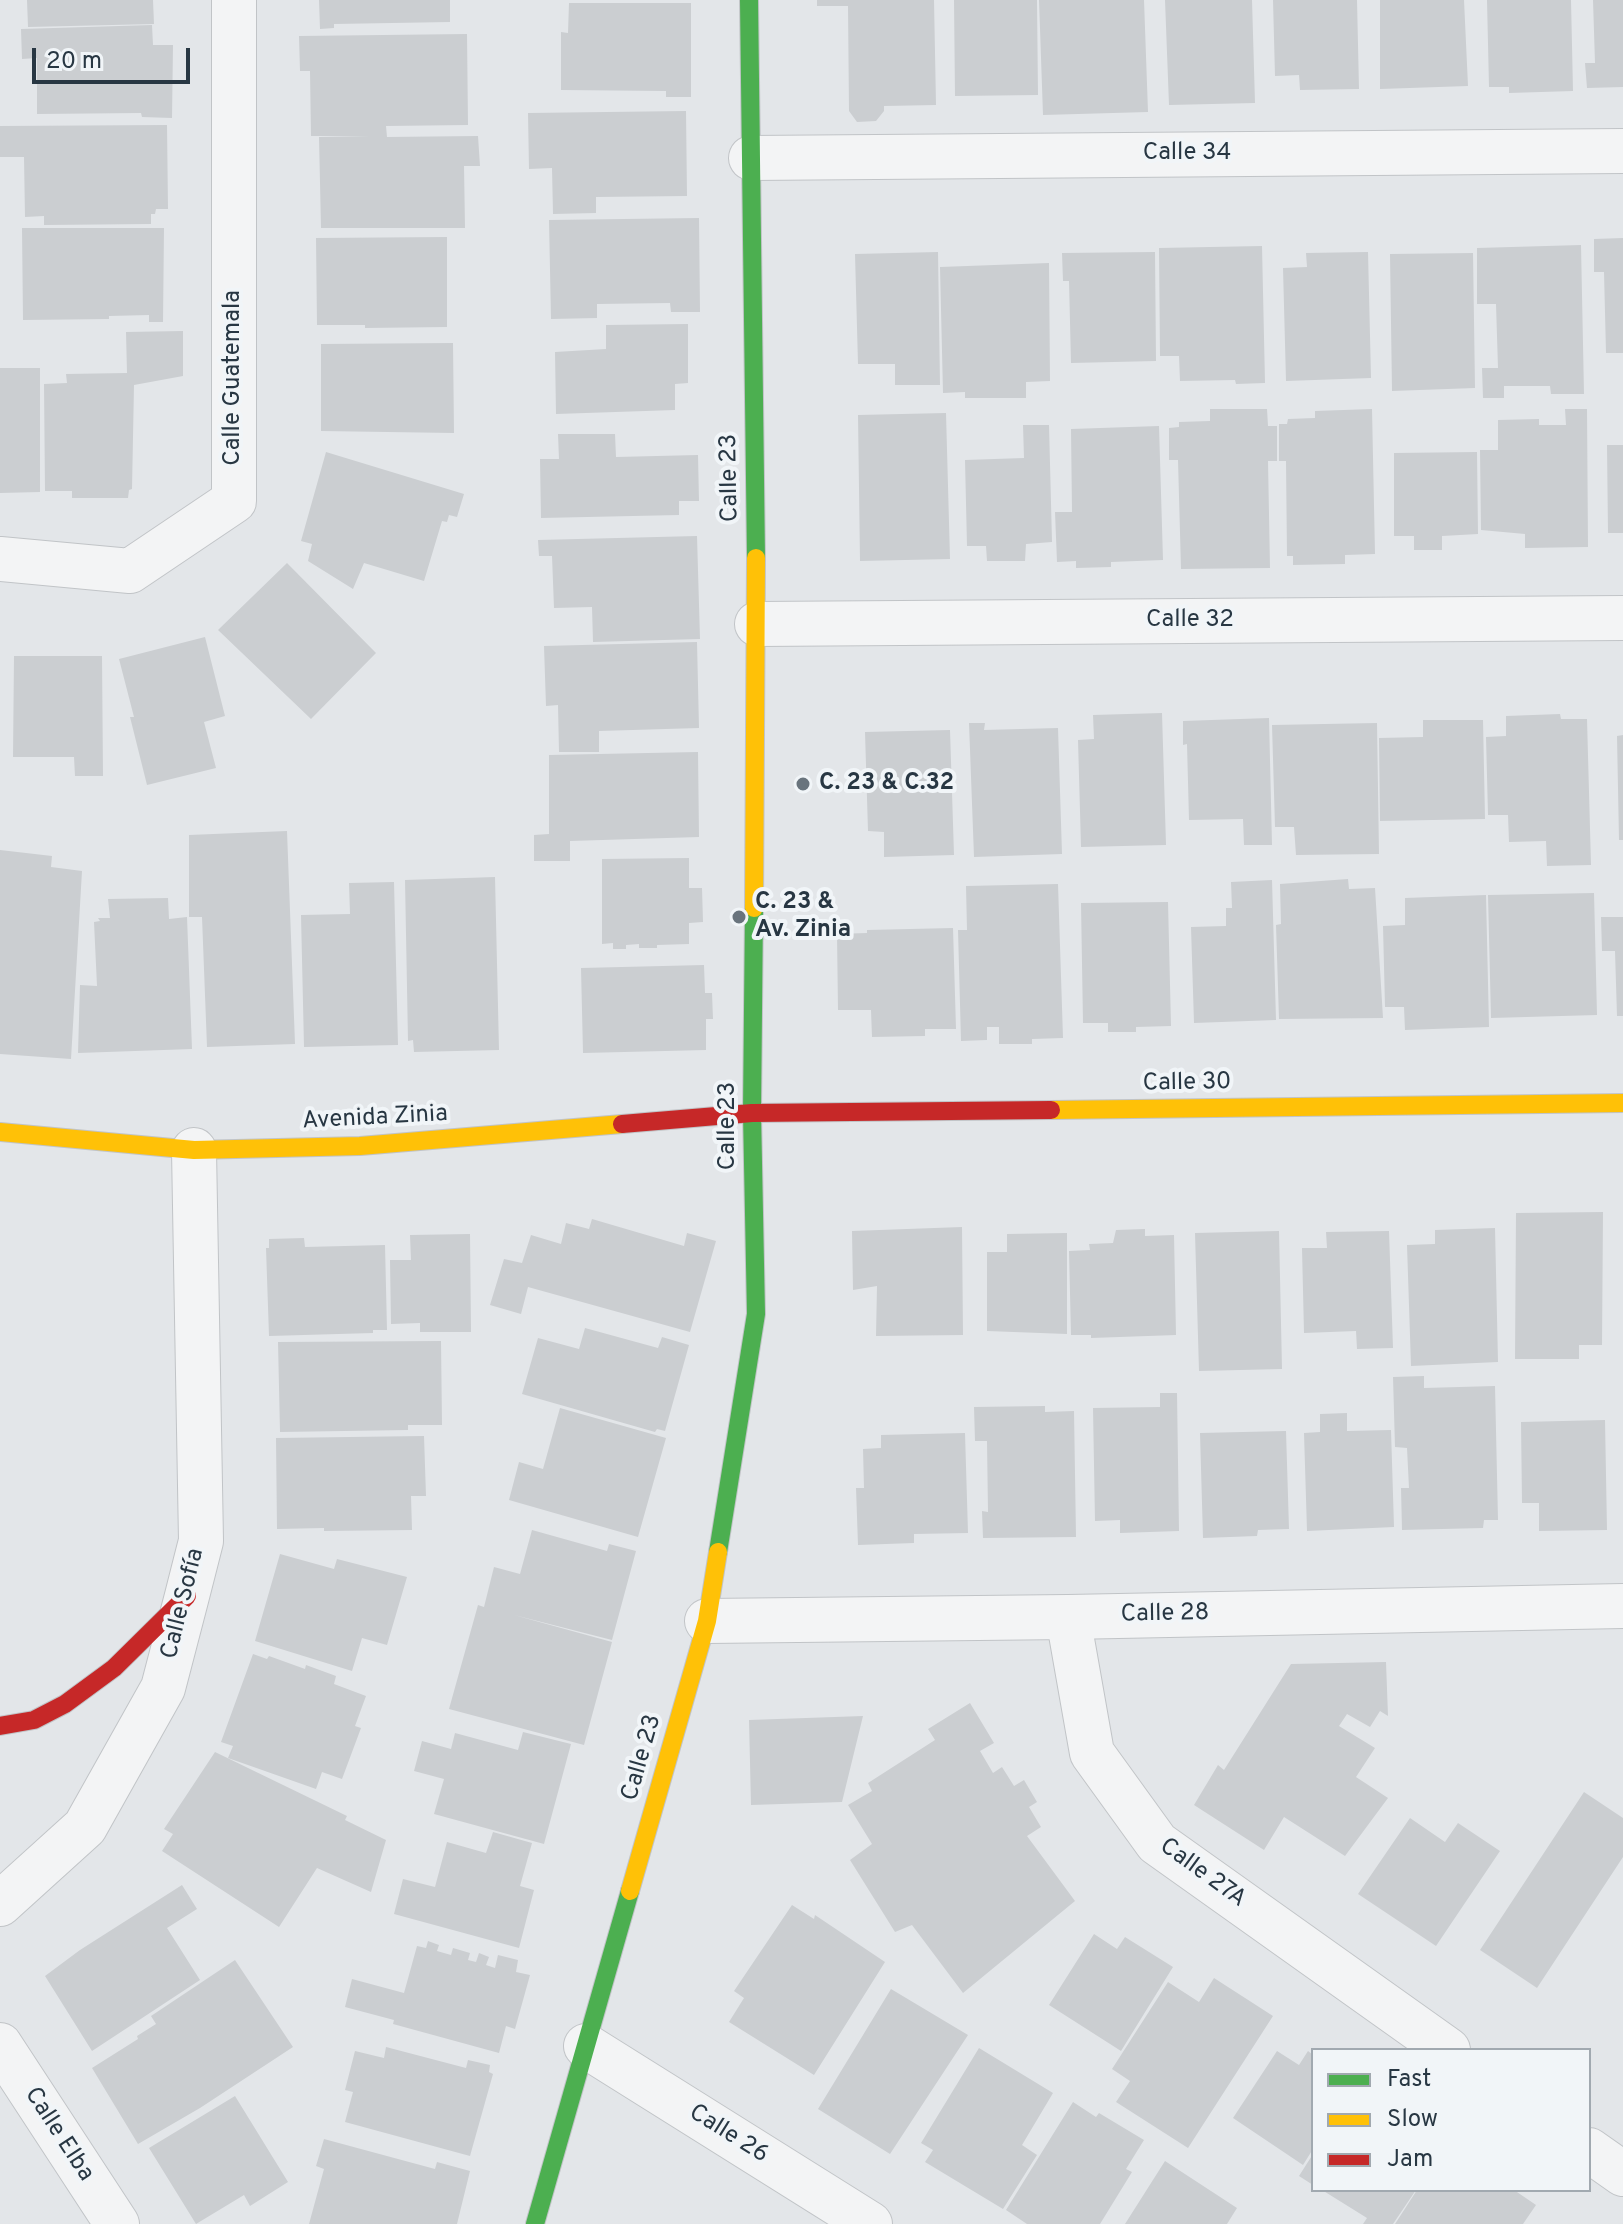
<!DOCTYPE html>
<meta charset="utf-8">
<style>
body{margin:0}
#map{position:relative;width:1623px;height:2224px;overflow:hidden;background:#e3e6e9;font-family:Overpass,sans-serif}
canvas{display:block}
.legend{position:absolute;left:1311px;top:2048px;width:280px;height:144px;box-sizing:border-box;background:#f1f5f8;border:2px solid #a1a9b0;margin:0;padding:10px 14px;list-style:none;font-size:24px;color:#283743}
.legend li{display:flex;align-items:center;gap:16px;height:40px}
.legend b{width:40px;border:2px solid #a1a9b0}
.scale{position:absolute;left:32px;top:48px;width:158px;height:36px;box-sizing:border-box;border:4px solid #283743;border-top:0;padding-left:10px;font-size:24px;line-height:28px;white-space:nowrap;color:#283743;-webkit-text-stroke:6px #f1f5f8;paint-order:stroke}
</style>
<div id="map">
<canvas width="1623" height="2224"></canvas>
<ul class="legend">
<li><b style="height:10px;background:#4caf50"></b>Fast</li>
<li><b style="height:10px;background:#ffc107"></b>Slow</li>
<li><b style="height:10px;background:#c62828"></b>Jam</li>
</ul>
<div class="scale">20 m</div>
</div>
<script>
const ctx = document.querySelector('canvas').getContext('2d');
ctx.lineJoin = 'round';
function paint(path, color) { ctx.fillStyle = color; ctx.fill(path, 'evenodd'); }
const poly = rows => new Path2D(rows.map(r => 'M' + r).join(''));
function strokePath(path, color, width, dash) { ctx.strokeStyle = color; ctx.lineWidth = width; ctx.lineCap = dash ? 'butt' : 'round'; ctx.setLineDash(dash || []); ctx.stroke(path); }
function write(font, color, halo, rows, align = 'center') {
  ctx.font = font + ' Overpass,sans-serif'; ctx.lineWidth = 8; ctx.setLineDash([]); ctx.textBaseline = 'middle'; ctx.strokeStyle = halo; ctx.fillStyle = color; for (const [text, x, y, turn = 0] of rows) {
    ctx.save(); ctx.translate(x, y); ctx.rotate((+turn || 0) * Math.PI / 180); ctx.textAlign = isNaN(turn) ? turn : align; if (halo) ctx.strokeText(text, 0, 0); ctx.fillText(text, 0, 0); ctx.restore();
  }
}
const building = poly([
 [27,0,153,0,154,24,28,27],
 [319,0,450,0,450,22,334,24,334,28,320,29],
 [817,0,934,0,936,105,884,106,884,111,876,121,857,122,849,111,848,6,817,6],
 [954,0,1037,0,1038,95,955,96],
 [1039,0,1144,0,1148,112,1043,115],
 [1165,0,1252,0,1255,103,1169,105],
 [1273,0,1357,0,1359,89,1300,90,1299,75,1275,76],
 [1380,0,1464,0,1468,86,1380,89],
 [1487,0,1571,0,1573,91,1509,93,1509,87,1489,87],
 [1593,0,1623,0,1623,87,1587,88,1585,63,1595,63],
 [569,3,691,3,691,97,666,97,666,91,561,90,561,32,568,33],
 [152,25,153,45,173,45,172,118,142,117,141,113,37,114,37,58,22,59,21,29],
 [467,34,468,125,386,126,387,137,478,136,480,166,464,166,465,228,321,228,319,137,370,136,311,136,310,71,300,71,299,36],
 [686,111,687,196,596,197,596,213,553,214,552,168,529,169,528,113],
 [167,125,168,209,156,209,155,214,151,214,151,224,44,225,44,216,25,217,24,157,0,157,0,126],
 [699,218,700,312,671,312,670,303,597,304,597,318,551,319,549,220],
 [22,228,164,228,163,322,149,322,149,315,109,316,109,319,23,320],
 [447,237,447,327,365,328,365,325,317,325,316,238],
 [1623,238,1623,353,1606,353,1604,272,1594,272,1594,239],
 [1581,245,1584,394,1551,394,1550,386,1504,386,1504,398,1483,398,1482,368,1498,368,1496,304,1477,304,1477,248],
 [1262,246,1265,383,1236,384,1235,380,1180,381,1179,356,1160,356,1159,248],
 [938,252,940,385,895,385,895,364,858,364,855,254],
 [1155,252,1156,361,1071,363,1069,281,1063,281,1062,253],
 [1368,252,1371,378,1286,381,1283,268,1307,267,1306,253],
 [1473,253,1475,388,1392,391,1390,254],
 [1049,263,1050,381,1026,382,1026,398,965,398,965,392,943,393,940,267],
 [688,324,688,383,675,384,675,410,556,414,555,352,606,349,606,325],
 [183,331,183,376,134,385,132,489,129,490,128,498,72,498,72,491,45,491,44,384,67,383,66,374,127,373,126,332],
 [453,343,454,433,321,431,321,344],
 [0,368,40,368,40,492,0,493],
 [1210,409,1267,409,1268,426,1277,426,1277,461,1268,461,1270,568,1181,569,1178,460,1169,460,1169,428,1179,427,1179,422,1210,421],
 [1372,409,1375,554,1345,555,1345,564,1293,565,1293,556,1287,556,1286,461,1279,461,1279,424,1287,424,1288,419,1315,418,1315,411],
 [1565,409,1587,409,1588,547,1525,548,1525,534,1481,530,1480,450,1498,450,1498,420,1539,419,1539,425,1566,425],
 [946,413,950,559,860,561,858,415],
 [1023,425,1049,425,1052,542,1026,544,1025,561,987,561,986,546,967,546,965,460,1024,458],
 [1159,426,1163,560,1111,562,1111,567,1076,568,1076,561,1057,562,1055,512,1072,512,1071,429],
 [558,434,615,434,616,457,698,455,699,501,679,501,679,515,541,518,540,459,559,459],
 [1607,445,1623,445,1623,533,1608,533],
 [326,452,464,494,457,517,449,515,447,522,442,521,424,581,364,563,353,589,308,561,312,544,301,541],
 [1477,452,1478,534,1442,536,1442,550,1414,550,1414,536,1394,536,1394,453],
 [697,536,700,639,593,642,592,607,554,608,552,556,539,556,538,540],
 [287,563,376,653,311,719,218,630],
 [205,637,225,716,204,722,216,768,147,785,130,717,134,717,119,659],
 [697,642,699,728,599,731,599,752,559,752,558,705,546,706,544,646],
 [14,656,102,656,103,776,75,776,74,757,13,757],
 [1162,713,1166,845,1081,847,1078,740,1094,739,1093,715],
 [1560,714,1561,719,1587,719,1591,865,1547,866,1546,841,1509,842,1508,815,1488,815,1486,737,1506,736,1506,716],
 [1269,718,1272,845,1244,845,1243,819,1189,820,1187,744,1183,745,1183,721],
 [1423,720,1483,720,1485,819,1380,821,1379,738,1423,737],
 [969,723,985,723,984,730,1058,728,1062,854,974,857],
 [1377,723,1379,854,1296,855,1294,827,1275,827,1272,725],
 [950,730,954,855,884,857,884,832,868,831,865,732],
 [1623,735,1623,840,1619,840,1617,736],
 [698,752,699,837,570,841,570,861,534,861,534,835,549,834,549,755],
 [287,831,295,1044,207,1047,202,917,189,917,189,835],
 [0,850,52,856,51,867,82,871,71,1059,0,1054],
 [689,858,689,888,702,888,703,922,689,923,689,944,657,945,657,948,639,948,639,944,626,945,626,949,613,949,613,943,602,944,602,859],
 [495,877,499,1050,414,1052,413,1040,408,1041,405,880],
 [1348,879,1349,889,1375,888,1383,1018,1279,1019,1276,925,1281,924,1280,884],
 [1272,880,1276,1020,1194,1023,1191,927,1226,926,1226,908,1232,908,1231,882],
 [394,882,398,1045,304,1047,301,915,350,914,349,883],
 [1058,884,1063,1038,1032,1039,1032,1044,999,1044,999,1027,987,1027,987,1040,961,1041,958,930,967,930,966,886],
 [1594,893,1597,1015,1491,1018,1488,895],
 [1486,895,1489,1027,1405,1030,1404,1007,1385,1007,1383,926,1405,925,1405,898],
 [168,898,169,919,187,917,192,1049,78,1053,80,985,97,986,94,922,100,921,98,918,110,918,108,899],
 [1168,902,1171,1026,1136,1027,1136,1032,1108,1032,1108,1023,1083,1023,1081,903],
 [1601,917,1623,917,1623,1016,1617,1016,1615,951,1602,951],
 [953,928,956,1029,925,1029,925,1036,872,1037,871,1010,838,1010,837,934,867,933,867,930],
 [704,965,705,993,712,993,713,1019,706,1019,706,1050,583,1053,581,968],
 [1603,1212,1602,1345,1579,1345,1579,1359,1515,1359,1516,1213],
 [592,1219,684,1246,687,1233,716,1241,690,1332,528,1287,521,1314,490,1305,504,1259,522,1263,531,1235,561,1244,566,1223,589,1229],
 [962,1227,963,1335,876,1336,877,1286,853,1290,852,1231],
 [1495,1228,1498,1362,1411,1366,1407,1245,1435,1244,1435,1230],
 [1145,1229,1145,1236,1174,1235,1176,1335,1091,1338,1091,1335,1071,1335,1069,1251,1090,1250,1089,1244,1113,1243,1116,1230],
 [1279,1231,1282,1369,1199,1371,1195,1233],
 [1389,1231,1393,1348,1357,1349,1356,1331,1304,1333,1302,1248,1327,1248,1326,1232],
 [1067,1233,1067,1334,987,1331,987,1252,1007,1252,1007,1234],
 [470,1234,471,1332,420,1332,420,1323,391,1324,390,1260,411,1260,410,1235],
 [304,1238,305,1247,385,1245,387,1330,373,1330,373,1333,269,1336,266,1248,269,1248,269,1239],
 [585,1328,658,1348,662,1337,689,1345,665,1431,657,1429,655,1432,522,1394,538,1338,579,1349],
 [441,1341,442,1425,408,1425,408,1430,280,1432,278,1342],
 [1424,1376,1424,1388,1495,1386,1498,1520,1484,1520,1483,1528,1402,1530,1401,1488,1409,1488,1407,1448,1395,1447,1393,1377],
 [1160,1393,1177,1393,1179,1531,1120,1533,1120,1520,1095,1521,1093,1408,1160,1407],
 [1045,1406,1045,1412,1074,1411,1076,1537,983,1538,982,1511,988,1512,987,1441,975,1441,974,1407],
 [560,1408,666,1438,638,1537,509,1500,519,1462,543,1469],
 [1347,1413,1347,1431,1391,1430,1394,1527,1307,1531,1304,1433,1320,1432,1320,1414],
 [1605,1420,1607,1530,1539,1531,1539,1503,1522,1503,1521,1422],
 [1286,1431,1289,1529,1258,1530,1257,1536,1203,1538,1200,1433],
 [965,1433,968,1533,914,1534,914,1543,858,1545,856,1488,864,1488,863,1449,881,1448,881,1435],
 [424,1436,426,1496,411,1496,412,1530,324,1531,324,1528,277,1529,276,1438],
 [532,1530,607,1551,609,1544,636,1551,612,1640,514,1615,612,1642,584,1745,449,1709,478,1605,484,1607,494,1567,520,1574],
 [280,1554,334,1569,337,1559,407,1577,387,1645,362,1638,352,1671,255,1641],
 [253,1654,267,1659,269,1656,305,1669,306,1665,336,1676,334,1684,366,1696,355,1726,361,1728,342,1779,322,1772,316,1789,228,1758,233,1746,221,1742],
 [1386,1662,1388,1716,1380,1711,1370,1727,1347,1714,1339,1726,1375,1748,1356,1777,1388,1798,1345,1856,1284,1817,1264,1850,1194,1805,1218,1765,1224,1770,1291,1664],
 [970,1703,994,1743,980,1751,993,1773,1002,1767,1014,1786,1024,1780,1037,1802,1029,1807,1041,1827,1027,1836,1075,1901,963,1993,912,1925,895,1932,850,1860,872,1844,848,1805,872,1791,868,1783,935,1740,928,1729],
 [863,1716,842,1802,751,1805,749,1720],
 [523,1732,571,1744,544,1844,434,1814,444,1779,414,1771,422,1741,451,1749,455,1733,518,1750],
 [215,1752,347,1816,345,1820,386,1840,371,1892,317,1868,279,1927,162,1851,173,1834,164,1829],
 [1584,1792,1623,1818,1623,1857,1537,1988,1480,1950],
 [1410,1818,1445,1842,1458,1823,1500,1851,1436,1946,1358,1894],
 [493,1832,532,1843,520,1886,534,1890,519,1948,394,1914,403,1879,435,1887,447,1842,486,1853],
 [182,1885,197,1909,167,1928,200,1980,92,2051,45,1976,80,1950],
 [792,1905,814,1919,815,1915,885,1962,814,2075,729,2022,744,1998,734,1991],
 [1094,1934,1117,1949,1125,1937,1173,1967,1121,2051,1049,2005],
 [428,1941,439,1945,437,1951,451,1955,453,1948,470,1953,468,1960,476,1962,479,1953,489,1957,486,1965,495,1968,498,1955,518,1960,516,1972,530,1975,515,2029,506,2026,499,2053,393,2024,394,2020,345,2007,352,1979,404,1993,417,1946,426,1948],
 [235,1960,293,2047,200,2108,138,2144,92,2068,138,2039,137,2036,156,2024,151,2016],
 [1214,1978,1273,2016,1188,2148,1116,2102,1130,2081,1112,2069,1168,1982,1199,2002],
 [891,1989,968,2035,890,2154,818,2109],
 [386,2047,466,2068,468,2060,490,2065,489,2072,493,2074,470,2156,345,2122,353,2092,345,2090,355,2051,384,2058],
 [979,2048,1053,2093,1022,2145,1037,2155,1003,2209,925,2162,933,2150,921,2143],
 [1277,2051,1299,2065,1308,2051,1313,2055,1313,2149,1303,2165,1233,2118],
 [235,2096,288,2182,250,2206,244,2195,196,2224,149,2148],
 [1073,2102,1096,2117,1099,2113,1144,2140,1126,2169,1132,2172,1100,2224,1027,2224,1006,2210],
 [324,2139,435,2169,437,2162,470,2171,457,2224,309,2224,324,2169,316,2166],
 [1313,2154,1313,2185,1299,2176],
 [1165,2161,1237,2208,1227,2224,1125,2224],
 [1322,2190,1416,2190,1393,2224,1363,2224,1367,2218],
 [1417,2190,1514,2190,1536,2205,1523,2224,1395,2224]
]);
const street = poly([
 [751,158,1623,151],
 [0,559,130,571,234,501,234,0],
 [757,624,1623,618],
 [1068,1617,1092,1753,1157,1843,1448,2050],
 [707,1621,1068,1617,1623,1606],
 [0,1904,85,1827,163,1688,187,1596,201,1541,194,1150],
 [0,2045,117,2224],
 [586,2046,870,2224],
 [1589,2150,1623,2174]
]);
const fast = poly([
 [749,0,756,558],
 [718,1552,756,1314,752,1113,754,908],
 [535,2224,630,1891]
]);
const slow = poly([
 [754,908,756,558],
 [1051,1110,1623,1103],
 [0,1132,194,1150,360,1146,622,1124],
 [630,1891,707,1621,718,1552]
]);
const jam = poly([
 [622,1124,752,1113,1051,1110],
 [0,1726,34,1720,65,1704,114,1668,187,1596]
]);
const markers = [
 [803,784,8,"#69747d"],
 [739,917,8,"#69747d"]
];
const streetNames = [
 ["Calle 34",1187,154],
 ["Calle Guatemala",234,378,-90],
 ["Calle 23",731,478,-91],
 ["Calle 32",1190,621],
 ["Calle 30",1187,1084,-1],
 ["Avenida Zinia",375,1119,-3],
 ["Calle 23",729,1126,-90],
 ["Calle Sofía",184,1604,-76],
 ["Calle 28",1165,1615,-1],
 ["Calle 23",643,1758,-74],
 ["Calle 27A",1202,1874,36],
 ["Calle Elba",58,2135,57],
 ["Calle 26",728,2135,32]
];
const poiNames = [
 ["C. 23 & C.32",819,784],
 ["C. 23 &",755,903],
 ["Av. Zinia",755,931]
];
paint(building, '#cbced1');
strokePath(street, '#c1c4c7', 46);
strokePath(fast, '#c1c4c7', 20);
strokePath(slow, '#c1c4c7', 20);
strokePath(jam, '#c1c4c7', 20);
strokePath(street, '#f3f4f5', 44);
strokePath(fast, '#4caf50', 18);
strokePath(slow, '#ffc107', 18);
strokePath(jam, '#c62828', 18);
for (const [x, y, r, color] of markers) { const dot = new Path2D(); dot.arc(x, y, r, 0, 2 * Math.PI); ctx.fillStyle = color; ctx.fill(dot); strokePath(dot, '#f1f5f8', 3); }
write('24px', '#283743', '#f1f5f8', streetNames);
write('bold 24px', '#283743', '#f1f5f8', poiNames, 'left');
</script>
